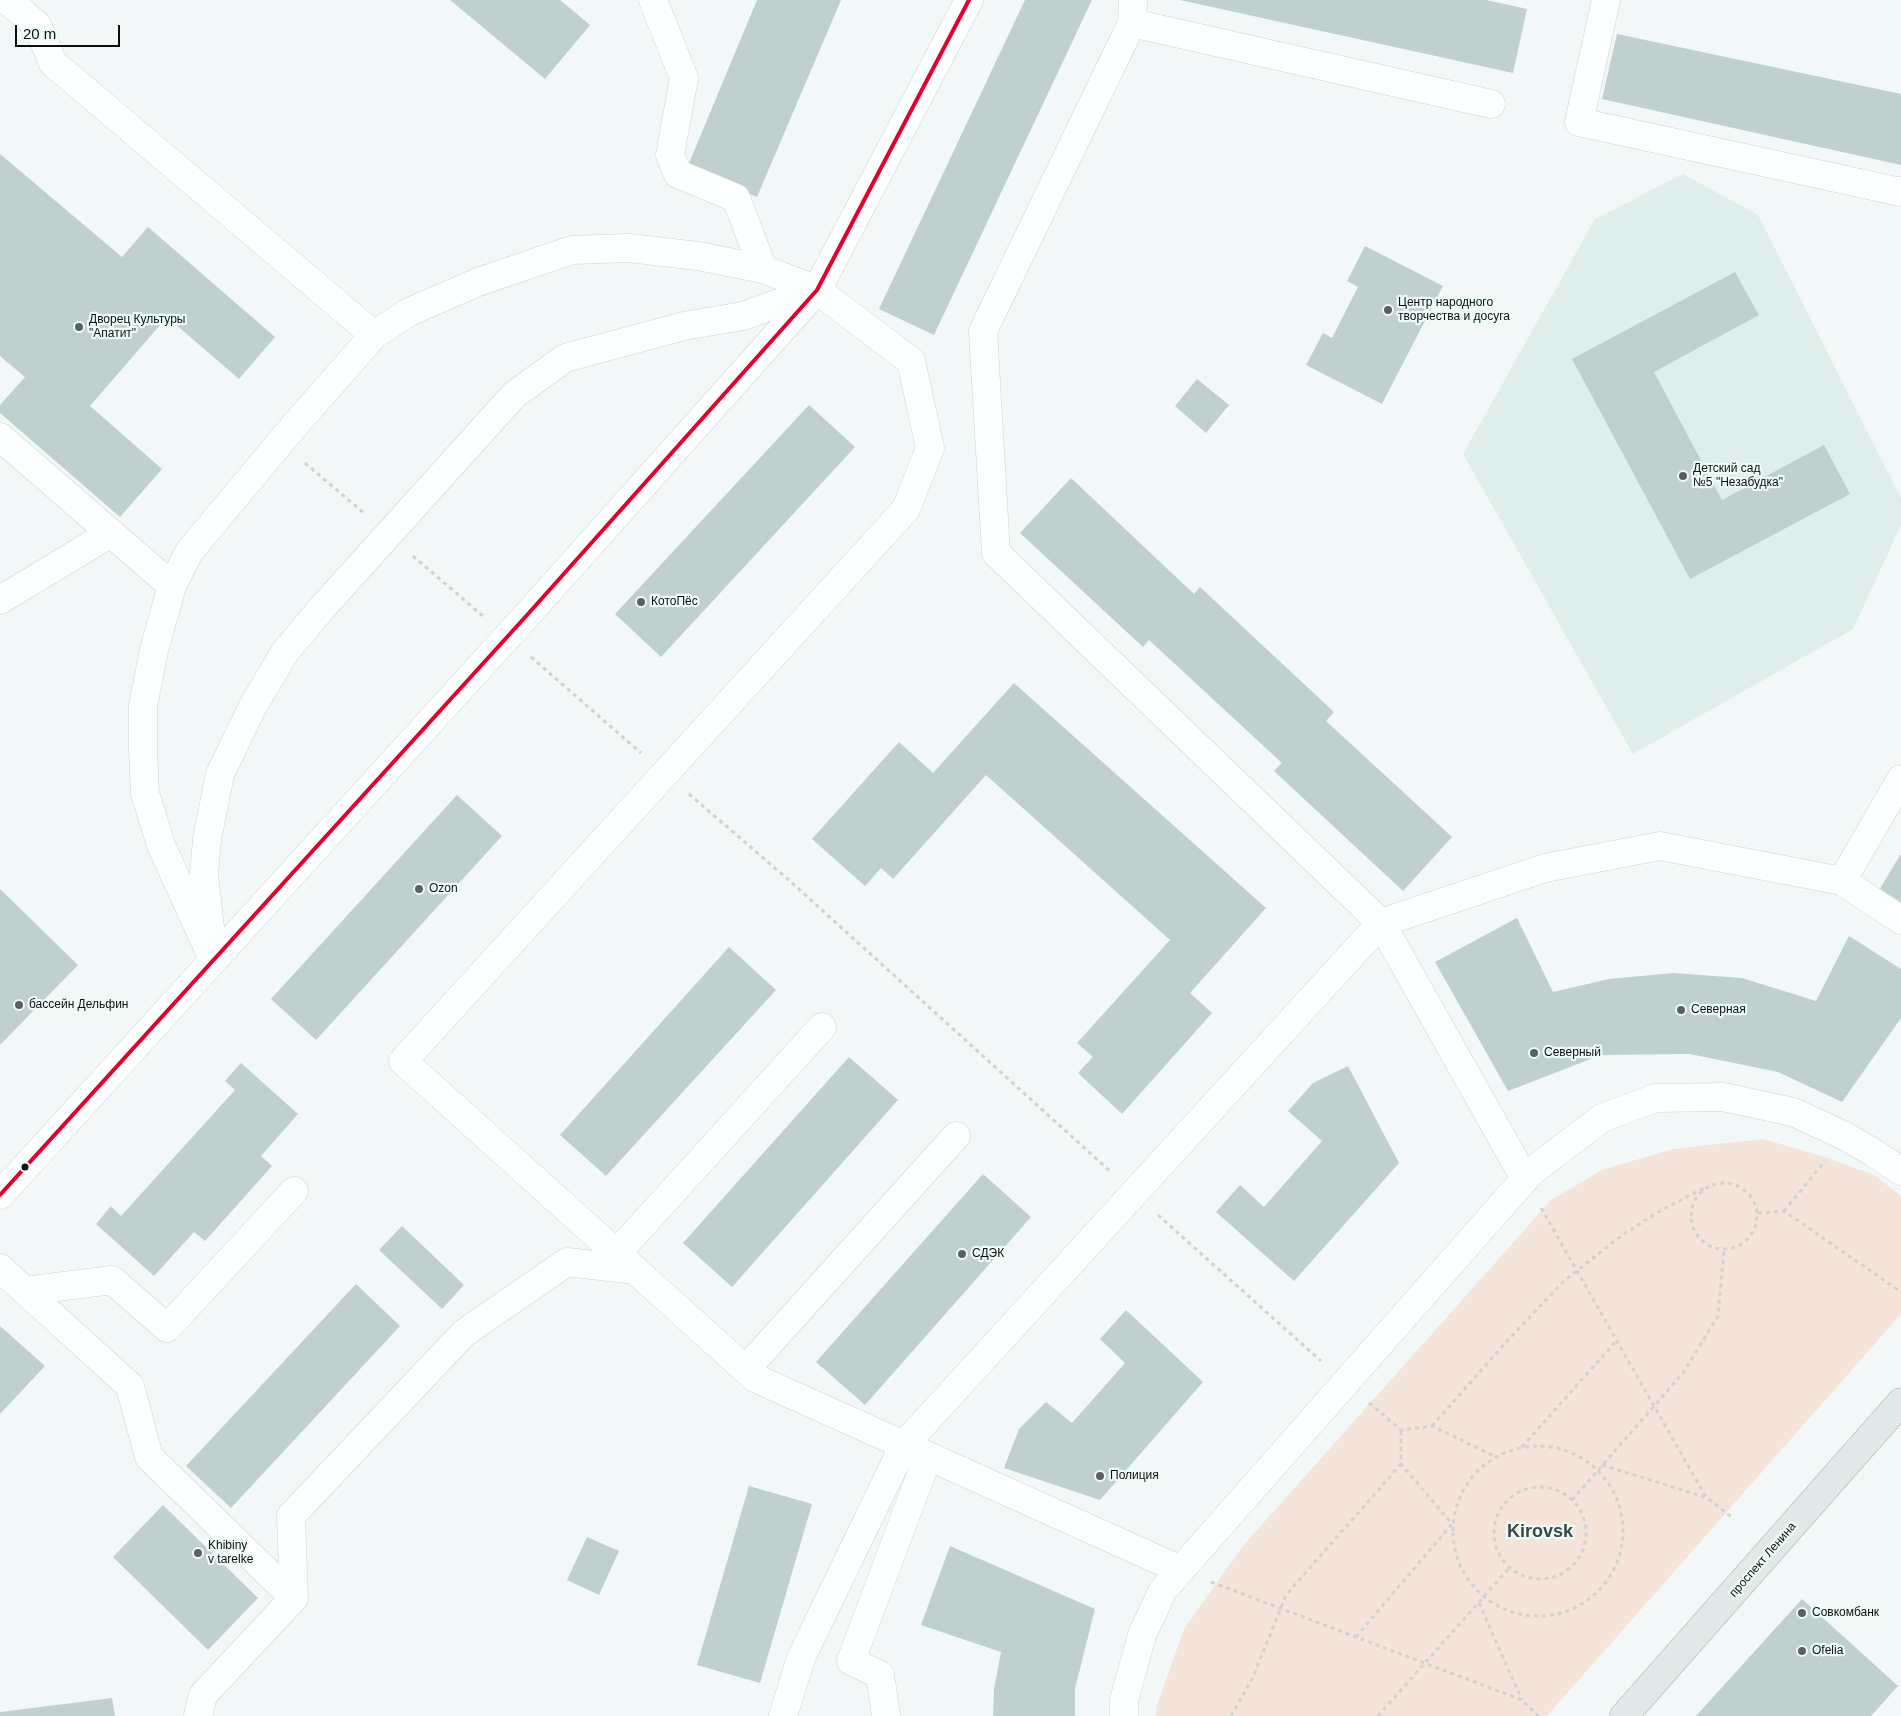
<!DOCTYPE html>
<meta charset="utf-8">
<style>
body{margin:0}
#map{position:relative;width:1901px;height:1716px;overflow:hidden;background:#f2f8f7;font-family:Helvetica,sans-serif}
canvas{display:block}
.scale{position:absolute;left:15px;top:25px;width:105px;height:22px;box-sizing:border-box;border:2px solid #0b100f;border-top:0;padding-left:6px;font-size:15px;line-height:18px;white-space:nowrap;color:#0b100f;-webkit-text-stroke:4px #eefcf9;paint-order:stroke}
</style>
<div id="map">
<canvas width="1901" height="1716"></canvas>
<div class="scale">20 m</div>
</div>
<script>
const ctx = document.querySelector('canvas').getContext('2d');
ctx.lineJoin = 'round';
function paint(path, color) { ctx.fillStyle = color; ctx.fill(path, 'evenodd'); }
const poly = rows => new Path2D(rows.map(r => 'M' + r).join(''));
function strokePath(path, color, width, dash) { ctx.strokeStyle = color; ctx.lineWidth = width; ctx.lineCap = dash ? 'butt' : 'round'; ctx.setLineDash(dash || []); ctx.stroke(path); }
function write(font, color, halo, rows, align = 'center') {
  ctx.font = font + ' Helvetica,sans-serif'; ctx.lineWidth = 4.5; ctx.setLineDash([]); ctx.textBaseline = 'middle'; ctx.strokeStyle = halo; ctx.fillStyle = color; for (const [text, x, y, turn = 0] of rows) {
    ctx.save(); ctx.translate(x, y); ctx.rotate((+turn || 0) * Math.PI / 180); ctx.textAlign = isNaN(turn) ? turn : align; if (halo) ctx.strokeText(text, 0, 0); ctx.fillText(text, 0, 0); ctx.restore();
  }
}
const built = poly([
 [1683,174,1758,215,1901,498,1901,525,1853,629,1633,754,1463,454,1595,219]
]);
const green = poly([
 [1763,1139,1822,1156,1874,1175,1901,1196,1901,1314,1547,1716,1156,1716,1157,1705,1184,1629,1242,1547,1552,1199,1602,1170,1673,1149]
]);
const building = poly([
 [450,0,560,0,590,25,545,79],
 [757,0,841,0,757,197,687,168],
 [1025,0,1092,0,934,335,879,309],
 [1180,0,1486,0,1527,9,1513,73],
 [1617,34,1901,94,1901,165,1602,99],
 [0,154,122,257,148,227,275,337,239,379,167,317,90,406,162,469,120,517,0,413,0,405,25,377,0,356],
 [1365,246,1443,286,1382,404,1306,365,1323,333,1332,338,1358,287,1347,281],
 [1735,272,1759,315,1654,372,1722,500,1824,445,1850,494,1690,579,1572,359],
 [1197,379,1229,405,1206,433,1175,406],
 [809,405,855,447,661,657,615,614],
 [1071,478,1194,594,1200,587,1334,712,1326,721,1452,837,1403,891,1274,771,1282,763,1149,640,1143,647,1020,533],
 [1014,683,1266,908,1190,993,1212,1013,1122,1114,1078,1073,1093,1057,1077,1043,1170,940,986,775,893,879,881,868,865,886,812,839,899,742,933,773],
 [457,795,502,836,316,1040,271,999],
 [1900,855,1901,855,1901,902,1880,889],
 [0,889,78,965,0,1045],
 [1517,918,1553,992,1609,979,1673,973,1742,978,1816,1001,1849,936,1901,969,1901,1018,1842,1102,1778,1072,1690,1054,1601,1055,1508,1091,1435,962],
 [729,947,776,990,606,1176,560,1135],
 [849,1057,898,1100,732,1287,683,1243],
 [241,1063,298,1114,261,1156,272,1166,205,1241,194,1232,154,1276,96,1224,111,1206,121,1216,235,1090,225,1081],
 [1348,1066,1399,1163,1294,1281,1216,1212,1240,1185,1264,1207,1322,1141,1288,1111,1313,1083],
 [983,1174,1031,1217,865,1405,816,1362],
 [402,1226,464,1285,442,1309,379,1250],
 [356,1284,400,1326,231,1508,186,1466],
 [1126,1310,1203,1382,1100,1500,1004,1468,1019,1429,1046,1402,1072,1423,1125,1363,1100,1339],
 [0,1326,45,1366,0,1414],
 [749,1486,812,1504,760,1683,697,1665],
 [163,1505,258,1598,208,1650,113,1557],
 [587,1537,619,1551,599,1595,567,1580],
 [950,1546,1095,1609,1075,1689,1075,1716,993,1716,994,1689,1001,1652,921,1625],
 [1802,1599,1898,1686,1871,1716,1696,1716],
 [112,1698,115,1716,0,1716,0,1712]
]);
const path = poly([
 [305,463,365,514],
 [413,556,484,617],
 [531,657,641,753],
 [689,794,791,882,1111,1172],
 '1691 1216a33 33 0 1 1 66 0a33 33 0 1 1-66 0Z',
 [1541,1208,1706,1497,1734,1519],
 [1784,1211,1825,1161],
 [1758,1213,1784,1211,1901,1292],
 [1158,1215,1321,1361],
 [1369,1403,1401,1430,1432,1426,1496,1457],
 [1432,1426,1507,1341,1564,1281,1621,1236,1660,1211,1706,1187],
 '1453 1531a85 85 0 1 1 170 0a85 85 0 1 1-170 0Z',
 [1522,1447,1617,1340],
 [1602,1465,1705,1497],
 '1494 1533a46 46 0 1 1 92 0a46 46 0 1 1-92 0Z',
 [1572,1500,1683,1373,1718,1316,1724,1250],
 [1211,1582,1522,1700,1538,1716],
 [1479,1603,1522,1700],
 [1356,1637,1452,1524,1401,1464,1401,1430],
 [1231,1716,1253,1677,1286,1595,1401,1464],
 [1378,1716,1509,1568]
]);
const minor = poly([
 [7,0,37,25,53,63,374,335],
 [653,0,684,78,670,155,678,174,736,198,763,269],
 [1606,0,1579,122,1901,192],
 [1132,23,1133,0],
 [1491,104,1132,23,983,331,996,553,1381,923,1525,1179],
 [0,437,172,586],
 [0,600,111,533],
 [1901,779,1842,881,1901,920],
 [211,936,204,875,207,839,220,774,253,706,285,652,322,608,514,395,565,358,684,326,743,316,816,290],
 [213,959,161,845,145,793,143,750,143,706,154,650,172,586,189,552,295,425,374,335,409,312,478,282,572,250,629,248,698,256,763,269,817,290,911,361,930,448,906,509,403,1061,755,1378,1181,1570],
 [0,1195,528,614,817,290,969,0],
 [617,1253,822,1027],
 [0,1268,130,1386,149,1457,294,1598,203,1695,198,1716],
 [25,1291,112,1280,167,1328,294,1191],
 [746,1369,956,1136],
 [294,1598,291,1516,464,1333,567,1262,635,1270],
 [783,1716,801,1658,904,1445,1381,923,1545,868,1660,846,1842,881],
 [886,1716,880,1675,851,1661,928,1456],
 [1124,1716,1124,1700,1142,1635,1163,1590,1531,1172,1602,1118,1656,1098,1723,1097,1793,1112,1845,1136,1874,1153,1901,1171]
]);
const major = poly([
 [1624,1716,1901,1402]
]);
const bus1 = poly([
 [0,1195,528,614,817,290,969,0]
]);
const markers = [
 [1388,310,5,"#5c6160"],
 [79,327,5,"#5c6160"],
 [1683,476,5,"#5c6160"],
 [641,602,5,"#5c6160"],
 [419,889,5,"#5c6160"],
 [19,1005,5,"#5c6160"],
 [1681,1010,5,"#5c6160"],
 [1534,1053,5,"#5c6160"],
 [25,1167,4.5,"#0b100f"],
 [962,1254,5,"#5c6160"],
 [1100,1476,5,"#5c6160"],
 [198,1553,5,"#5c6160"],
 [1802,1613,5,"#5c6160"],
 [1802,1651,5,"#5c6160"]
];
const poiNames = [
 ["Центр народного",1398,303],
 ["творчества и досуга",1398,317],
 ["Дворец Культуры",89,320],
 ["\"Апатит\"",89,334],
 ["Детский сад",1693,469],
 ["№5 \"Незабудка\"",1693,483],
 ["КотоПёс",651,602],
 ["Ozon",429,889],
 ["бассейн Дельфин",29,1005],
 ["Северная",1691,1010],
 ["Северный",1544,1053],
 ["СДЭК",972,1254],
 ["Полиция",1110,1476],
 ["Khibiny",208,1546],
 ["v tarelke",208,1560],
 ["Совкомбанк",1812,1613],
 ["Ofelia",1812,1651]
];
const streetNames = [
 ["проспект Ленина",1763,1560,-49]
];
const districtNames = [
 ["Kirovsk",1540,1532]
];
paint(built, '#dfeeeb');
paint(green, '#f5e4d9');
paint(building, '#bfd0ce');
strokePath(minor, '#ced4d3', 29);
strokePath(major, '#9aaba8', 29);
strokePath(path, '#d0d3d2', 3, [4, 4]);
strokePath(minor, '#fdfefe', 28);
strokePath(major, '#e1eae9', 28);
strokePath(bus1, '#e4002b', 4);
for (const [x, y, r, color] of markers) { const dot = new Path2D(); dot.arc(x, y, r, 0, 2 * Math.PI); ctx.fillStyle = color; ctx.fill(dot); strokePath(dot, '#eefcf9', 2); }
write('12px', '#0b100f', '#eefcf9', poiNames, 'left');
write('12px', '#0b100f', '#eefcf9', streetNames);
write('bold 18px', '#3d4846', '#eefcf9', districtNames);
</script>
